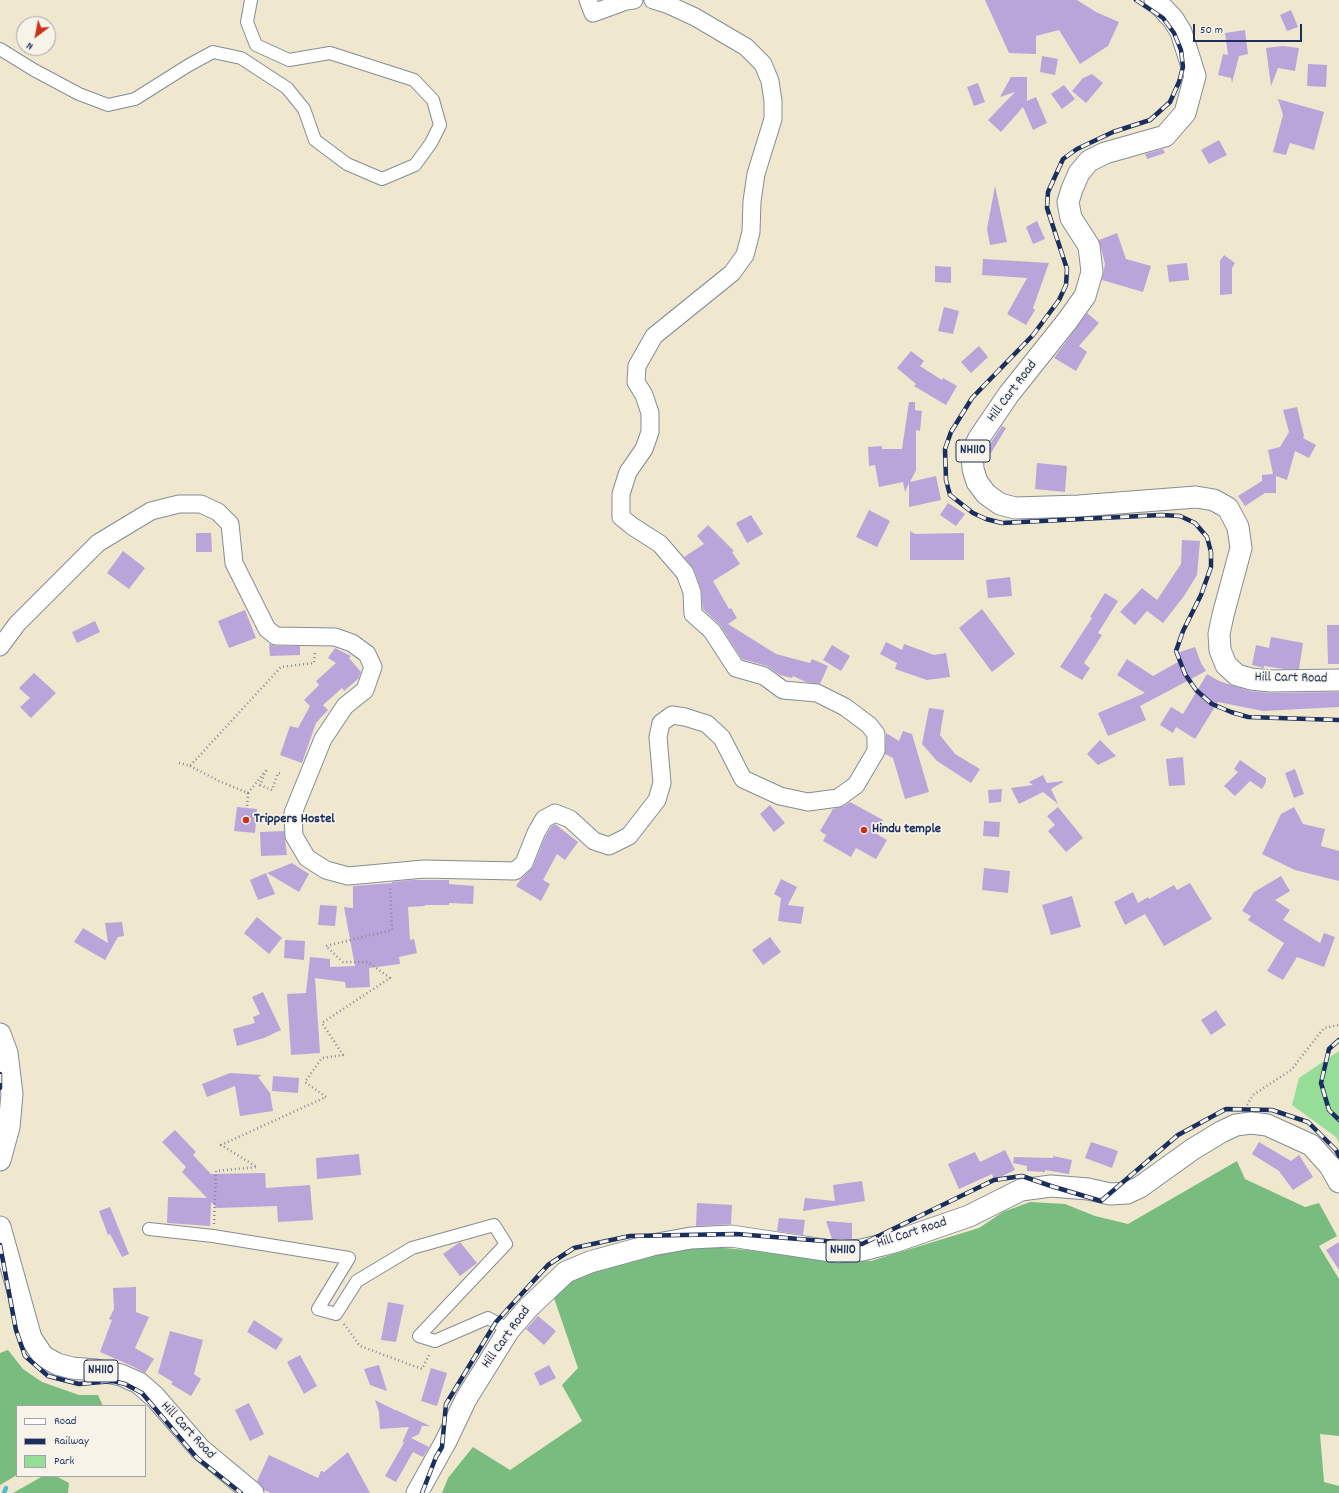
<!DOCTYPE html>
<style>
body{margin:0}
#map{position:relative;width:1339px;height:1493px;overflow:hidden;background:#efe8ce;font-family:Dekko,sans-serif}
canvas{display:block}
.legend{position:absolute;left:16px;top:1405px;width:130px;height:72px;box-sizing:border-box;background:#f7f3e8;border:1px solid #9fa5b1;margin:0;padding:5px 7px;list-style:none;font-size:12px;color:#1b2f5e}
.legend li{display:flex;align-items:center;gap:8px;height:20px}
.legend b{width:20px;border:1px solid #9fa5b1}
.north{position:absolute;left:16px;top:16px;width:40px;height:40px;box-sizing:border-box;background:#f7f3e8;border:1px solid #9fa5b1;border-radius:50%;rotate:212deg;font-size:11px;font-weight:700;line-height:16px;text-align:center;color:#1b2f5e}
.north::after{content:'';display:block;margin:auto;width:14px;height:18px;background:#c8321e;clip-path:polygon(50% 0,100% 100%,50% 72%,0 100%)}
.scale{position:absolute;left:1193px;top:24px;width:109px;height:18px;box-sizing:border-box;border:2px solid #1b2f5e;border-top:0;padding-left:5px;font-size:12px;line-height:14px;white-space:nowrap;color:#1b2f5e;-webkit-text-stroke:3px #f7f3e8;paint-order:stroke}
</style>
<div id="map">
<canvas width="1339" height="1493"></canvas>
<ul class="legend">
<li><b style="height:5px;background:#fff"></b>Road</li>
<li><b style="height:5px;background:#1b2f5e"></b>Railway</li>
<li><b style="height:11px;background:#96dd97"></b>Park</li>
</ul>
<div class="north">N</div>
<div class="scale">50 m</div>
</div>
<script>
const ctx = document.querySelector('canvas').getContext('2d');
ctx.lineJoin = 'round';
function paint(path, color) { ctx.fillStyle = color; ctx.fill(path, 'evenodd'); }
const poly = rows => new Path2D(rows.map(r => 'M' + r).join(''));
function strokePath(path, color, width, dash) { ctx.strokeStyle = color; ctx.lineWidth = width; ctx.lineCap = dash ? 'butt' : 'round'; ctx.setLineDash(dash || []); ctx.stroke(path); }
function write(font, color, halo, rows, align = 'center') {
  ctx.font = font + ' Dekko,sans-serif'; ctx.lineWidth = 3.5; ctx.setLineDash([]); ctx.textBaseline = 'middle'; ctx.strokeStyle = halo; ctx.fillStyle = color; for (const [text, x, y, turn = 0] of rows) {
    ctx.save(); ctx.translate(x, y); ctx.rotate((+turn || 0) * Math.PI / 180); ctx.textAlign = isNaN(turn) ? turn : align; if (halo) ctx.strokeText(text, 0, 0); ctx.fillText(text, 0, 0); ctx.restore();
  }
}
const green = poly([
 [1339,1051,1339,1143,1336,1137,1292,1105,1299,1078]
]);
const forest = poly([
 [1237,1161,1245,1179,1305,1207,1319,1203,1337,1236,1319,1246,1339,1279,1339,1436,1320,1434,1324,1482,1339,1486,1339,1493,442,1493,448,1478,473,1447,510,1470,582,1421,562,1385,578,1368,554,1298,573,1280,591,1271,650,1251,702,1246,871,1261,979,1228,1003,1212,1030,1202,1065,1204,1095,1216,1128,1224],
 [8,1350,23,1369,42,1382,79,1395,98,1395,103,1406,17,1406,17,1475,0,1485,0,1353],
 [43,1476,56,1476,69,1483,68,1493,13,1493]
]);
const stream = poly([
 [4,1493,6,1488]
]);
const building = poly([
 [985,0,1077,0,1096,12,1119,22,1108,46,1080,64,1059,30,1036,36,1036,54,1009,53],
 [1291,10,1298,27,1287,31,1280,15],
 [1245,30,1248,54,1239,56,1232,83,1231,78,1218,75,1223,54,1228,55,1225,33],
 [1283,46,1299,48,1295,71,1278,68,1271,86,1266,48],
 [1042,56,1058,59,1055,75,1040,72],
 [1308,64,1327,65,1326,87,1307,86],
 [1092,74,1103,83,1086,103,1072,91,1083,78],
 [1011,77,1027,77,1027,101,1036,97,1047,123,1033,130,1023,107,1001,132,988,120,1015,92,1000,97],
 [978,83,985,102,974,106,967,87],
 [1064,85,1075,99,1062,109,1051,94],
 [1278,99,1324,112,1314,150,1290,143,1286,155,1273,152,1283,115],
 [1219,140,1227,155,1209,164,1201,150],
 [1163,149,1165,153,1147,159,1145,154],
 [995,186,1007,242,990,245,987,229],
 [1037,221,1045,239,1033,244,1026,227],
 [1117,233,1126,259,1151,266,1143,292,1102,280,1105,264,1099,240],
 [1224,255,1235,263,1232,268,1232,294,1220,295,1220,261],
 [983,259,1049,263,1033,308,1035,310,1026,325,1007,314,1027,278,982,275],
 [1187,263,1189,280,1169,282,1167,265],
 [935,266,951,267,951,283,935,282],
 [944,307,959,311,953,334,938,331],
 [1087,313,1099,323,1079,346,1087,352,1076,371,1054,358],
 [979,346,988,357,971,373,961,362],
 [911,351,924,361,920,366,942,380,943,378,957,386,946,405,914,386,916,384,897,368],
 [909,402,915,402,915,410,922,411,920,431,916,430,916,470,910,482,936,476,941,500,909,507,909,483,905,492,903,482,879,487,875,465,869,466,868,447,882,446,882,449,902,449],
 [1297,407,1304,436,1303,438,1316,445,1309,458,1295,451,1287,480,1276,476,1276,493,1265,493,1245,506,1238,496,1262,481,1262,475,1273,474,1268,450,1280,447,1289,432,1283,410],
 [1002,426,1006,428,991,453,986,450],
 [1037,463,1067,466,1065,492,1035,489],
 [948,503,965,514,956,526,940,515],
 [869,510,890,521,877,547,856,537],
 [751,515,763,534,747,543,736,523],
 [708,525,734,551,732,552,740,564,713,581,729,609,731,608,737,618,728,624,776,654,810,663,812,659,828,666,820,684,806,682,793,676,792,678,780,675,767,666,742,659,720,625,703,609,701,589,694,569,684,557,704,544,697,536],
 [910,531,915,534,964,533,964,560,910,560],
 [196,533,211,533,212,552,196,552],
 [1182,540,1200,541,1197,575,1184,596,1163,623,1147,611,1135,625,1120,612,1142,588,1157,600,1181,564],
 [123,551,145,568,129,589,107,573],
 [1010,577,1012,596,988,598,986,580],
 [1105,593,1118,601,1098,633,1102,635,1084,663,1090,668,1082,680,1060,667,1092,618,1090,617],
 [982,609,1015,654,992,672,959,628],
 [245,610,256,638,229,648,218,621],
 [95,621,100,632,77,643,72,632],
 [1327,625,1339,625,1339,664,1328,664],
 [1271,637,1303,643,1299,669,1284,669,1264,666,1264,668,1252,665,1256,645,1269,648],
 [886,642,902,650,904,644,934,655,946,653,950,677,927,680,895,669,897,663,880,654],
 [269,644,276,646,300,646,300,655,270,656],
 [832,645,850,656,841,671,823,660],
 [1195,647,1201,663,1206,671,1140,706,1146,720,1108,736,1098,713,1145,693,1117,675,1127,659,1153,676,1180,661,1177,653],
 [335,648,351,656,349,658,361,672,358,679,344,691,342,688,323,705,328,710,316,723,302,763,280,755,290,726,298,728,310,706,304,700,319,685,316,681,336,663,328,658],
 [34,673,56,693,31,718,20,707,30,698,19,688],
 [1207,674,1219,681,1250,691,1271,693,1339,692,1339,707,1263,711,1218,702,1195,739,1176,727,1173,733,1160,725,1171,707,1183,714],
 [929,708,944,710,940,735,955,754,980,769,971,783,937,761,922,744],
 [903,731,912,734,929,792,905,799,893,758,885,754,886,733,899,741],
 [1100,740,1116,756,1098,765,1087,754],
 [1183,757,1185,785,1169,786,1166,759],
 [1240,760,1266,778,1266,782,1262,789,1250,781,1235,796,1224,786,1238,772,1234,769],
 [1295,769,1304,794,1294,798,1285,773],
 [1043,775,1047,783,1063,781,1063,782,1051,789,1058,804,1043,792,1019,804,1011,788,1033,785,1029,782],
 [1002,789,1001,802,989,803,988,790],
 [850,802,883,820,875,833,887,840,876,859,856,848,851,857,823,841,826,835,820,831,833,809,844,806],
 [770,805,785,823,774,832,760,814],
 [237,807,257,809,255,833,234,831],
 [1058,807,1083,838,1066,852,1048,831,1055,825,1047,816],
 [1294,807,1303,824,1325,829,1321,846,1339,851,1339,881,1295,870,1262,854,1281,814],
 [984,821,1000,822,999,837,983,836],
 [555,824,578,842,565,860,557,854,543,880,550,884,541,901,516,886,521,879,533,867,545,837,552,826],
 [284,831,287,855,261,856,260,832],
 [292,863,309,874,299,892,267,873],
 [984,868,1010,871,1008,893,982,890],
 [266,873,275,894,258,900,250,880],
 [1281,876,1290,891,1275,900,1290,910,1283,920,1320,943,1324,933,1335,937,1324,967,1297,957,1283,980,1267,971,1284,943,1248,920,1251,916,1242,911,1254,892],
 [781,879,797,887,788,905,804,907,801,924,778,921,781,898,774,894],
 [411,880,449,880,449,884,474,886,473,904,449,903,449,905,425,905,425,906,408,907,410,940,414,939,417,953,399,957,400,964,369,968,370,987,346,988,345,982,315,978,320,1053,291,1055,287,994,306,993,310,957,330,959,330,967,355,966,344,907,353,908,353,886,392,883,392,882],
 [1190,883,1212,919,1164,946,1145,914,1125,925,1114,902,1133,892,1138,903,1148,897,1149,899,1174,885,1177,890],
 [1072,896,1081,927,1051,935,1042,905],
 [320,905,337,906,335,926,318,925],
 [257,917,282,938,269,954,244,933],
 [122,922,124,936,118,937,105,960,74,942,83,928,108,943,105,923],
 [770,937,781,952,763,965,752,950],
 [285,940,305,941,304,960,284,958],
 [263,992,281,1030,264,1038,237,1046,233,1029,255,1023,253,1017,260,1014,252,997],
 [1216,1010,1226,1025,1211,1035,1201,1020],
 [230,1073,262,1075,258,1077,270,1093,273,1111,240,1116,235,1086,207,1097,202,1084],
 [273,1076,299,1078,298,1093,272,1091],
 [175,1130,196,1152,193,1155,211,1174,265,1173,266,1188,310,1185,313,1220,278,1222,277,1206,217,1208,211,1202,210,1226,167,1223,168,1197,207,1198,182,1172,186,1167,162,1142],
 [1091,1142,1118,1151,1112,1168,1085,1158],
 [1259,1142,1291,1161,1299,1155,1313,1177,1293,1190,1279,1171,1252,1154],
 [1005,1150,1015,1170,994,1180,992,1174,959,1189,948,1164,975,1152,980,1162],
 [359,1154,361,1175,317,1179,316,1158],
 [1053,1156,1072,1160,1069,1174,1045,1170,1045,1172,1027,1171,1027,1166,1013,1163,1014,1157,1053,1158],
 [862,1181,865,1201,803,1211,805,1198,835,1201,833,1185],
 [697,1203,732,1205,731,1224,696,1226],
 [110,1207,129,1254,122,1257,110,1234,108,1235,99,1211],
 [779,1218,805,1220,803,1235,777,1231],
 [826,1221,852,1223,852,1239,832,1239],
 [460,1242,477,1263,460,1276,443,1254],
 [1339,1242,1339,1270,1326,1250],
 [136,1287,136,1312,149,1317,135,1348,154,1359,145,1373,132,1366,100,1352,112,1320,109,1319,114,1309,113,1288],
 [388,1302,404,1305,396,1342,381,1340],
 [538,1316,556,1331,544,1345,526,1329],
 [254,1320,283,1339,276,1350,247,1332],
 [170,1331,203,1340,194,1374,201,1379,191,1396,171,1384,173,1382,158,1373],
 [300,1355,317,1386,304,1394,287,1362],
 [379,1365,387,1391,370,1385,364,1369],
 [549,1365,556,1378,540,1386,534,1373],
 [431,1368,447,1373,437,1406,421,1401],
 [375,1400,393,1409,394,1410,396,1410,430,1426,422,1426,419,1434,411,1438,429,1447,423,1457,413,1452,396,1482,385,1476,405,1441,402,1443,409,1427,380,1429,379,1412],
 [249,1403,264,1434,250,1441,235,1410],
 [348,1452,370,1493,271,1493,264,1490,257,1481,269,1455,318,1478,321,1471,324,1472]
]);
const path = poly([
 [179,763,190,766,281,667,314,663,315,651],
 [190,766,219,781,248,793,247,808],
 [248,793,267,769,260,785,272,790,278,773,281,774],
 [1247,1105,1253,1095,1291,1070,1324,1028,1339,1025],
 [214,1224,216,1171,257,1167,221,1145,326,1097,305,1082,322,1058,343,1055,322,1023,390,978,368,962,343,962,326,946,392,930,390,887],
 [344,1324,360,1346,422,1369,430,1353]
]);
const minor = poly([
 [0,49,34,70,79,94,108,105,135,99,189,65,213,52,241,58,287,88,304,109,315,140,347,164,382,179,415,165,431,143,440,125,433,100,414,80,330,53,289,60,256,45,247,22,251,0],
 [149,1229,213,1236,349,1258,318,1309,336,1314,357,1281,412,1248,494,1225,506,1244,419,1336,435,1341,488,1318,509,1330]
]);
const secondary = poly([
 [588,0,593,13,626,1,634,0],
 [0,647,17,624,98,543,151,511,179,504,201,504,218,512,230,524,234,563,267,629,276,636,335,637,352,643,367,654,373,667,365,690,345,706,323,739,293,813,294,836,307,858,326,870,348,876,424,869,515,871,524,863,536,833,544,819,555,813,570,819,594,841,609,846,629,836,657,800,662,783,658,737,661,723,672,715,685,717,707,724,722,738,743,779,780,796,808,802,838,798,856,785,876,751,876,734,869,725,845,707,817,693,783,690,764,676,736,668,712,631,693,614,692,592,685,573,660,544,632,526,621,517,621,494,628,472,644,449,650,432,650,413,644,395,636,382,637,366,654,336,732,273,745,255,751,232,752,201,756,174,773,119,773,101,770,81,763,64,746,47,695,17,669,5,653,0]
]);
const trunk = poly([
 [1155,0,1173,19,1181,32,1195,76,1185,113,1165,136,1105,153,1089,161,1079,173,1072,189,1068,202,1071,218,1089,246,1092,272,1085,296,1068,320,1009,394,979,438,972,452,973,469,977,482,986,494,1000,504,1015,508,1079,506,1196,497,1214,500,1228,508,1238,527,1241,548,1223,615,1219,634,1220,650,1226,665,1237,675,1251,679,1271,681,1339,680],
 [0,1034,7,1053,12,1094,9,1127,0,1160],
 [0,1227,31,1338,43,1356,57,1364,72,1368,96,1370,121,1375,139,1383,155,1397,200,1449,253,1493],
 [417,1493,446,1441,466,1399,509,1330,529,1307,566,1272,590,1262,652,1245,691,1238,731,1236,838,1252,862,1250,894,1242,969,1216,1021,1190,1051,1186,1088,1189,1110,1194,1127,1193,1140,1187,1193,1149,1221,1132,1236,1125,1251,1123,1267,1125,1311,1145,1330,1166,1339,1182]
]);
const rail = poly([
 [1136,0,1163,18,1174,33,1181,50,1183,67,1179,82,1170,102,1150,120,1113,132,1077,149,1063,159,1048,192,1047,208,1067,269,1066,285,1059,300,1033,335,972,398,951,432,945,449,946,480,950,495,973,513,986,519,1002,523,1161,515,1180,516,1195,523,1207,537,1211,552,1211,567,1201,595,1183,631,1176,651,1185,674,1196,690,1212,704,1231,712,1248,717,1339,720],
 [1339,1040,1329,1049,1321,1083,1329,1110,1339,1120],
 [0,1074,0,1088],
 [0,1245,16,1330,25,1356,48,1376,79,1384,113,1381,125,1384,142,1393,197,1458,241,1493],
 [422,1493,436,1457,442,1447,446,1404,496,1322,548,1265,574,1248,630,1236,736,1234,862,1244,994,1180,1022,1176,1051,1186,1101,1201,1178,1135,1226,1109,1272,1110,1308,1122,1336,1150,1339,1156]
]);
const markers = [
 [246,820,4,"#c8321e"],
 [864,830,4,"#c8321e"]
];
const shields = [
 [973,451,34],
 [843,1251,34],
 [101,1371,34]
];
const shieldNames = [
 ["NH110",973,451],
 ["NH110",843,1251],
 ["NH110",101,1371]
];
const streetNames = [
 ["Hill Cart Road",1013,392,-53],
 ["Hill Cart Road",1291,679,1],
 ["Hill Cart Road",912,1234,-18],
 ["Hill Cart Road",507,1338,-54],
 ["Hill Cart Road",187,1431,47]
];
const poiNames = [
 ["Trippers Hostel",254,820],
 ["Hindu temple",872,830]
];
paint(green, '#96dd97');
paint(forest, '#78bc80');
strokePath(stream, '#4fb8cd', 4.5);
paint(building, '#b9a5da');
strokePath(minor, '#858c96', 14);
strokePath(secondary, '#858c96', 19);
strokePath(trunk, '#858c96', 23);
strokePath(path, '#858c96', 2.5, [1, 3]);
strokePath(minor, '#fff', 12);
strokePath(secondary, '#fff', 17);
strokePath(trunk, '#fff', 21);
strokePath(rail, '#1b2f5e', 4.5);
strokePath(rail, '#f7f3e8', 3, [9]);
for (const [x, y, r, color] of markers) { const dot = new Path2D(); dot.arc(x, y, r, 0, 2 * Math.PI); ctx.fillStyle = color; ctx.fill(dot); strokePath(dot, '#f7f3e8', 1.5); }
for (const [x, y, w] of shields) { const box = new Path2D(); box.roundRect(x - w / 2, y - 11, w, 22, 3); ctx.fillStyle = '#f7f3e8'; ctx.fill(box); strokePath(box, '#1b2f5e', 1); }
write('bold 13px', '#1b2f5e', null, shieldNames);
write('14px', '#1b2f5e', '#f7f3e8', streetNames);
write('bold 14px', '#1b2f5e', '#f7f3e8', poiNames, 'left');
</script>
